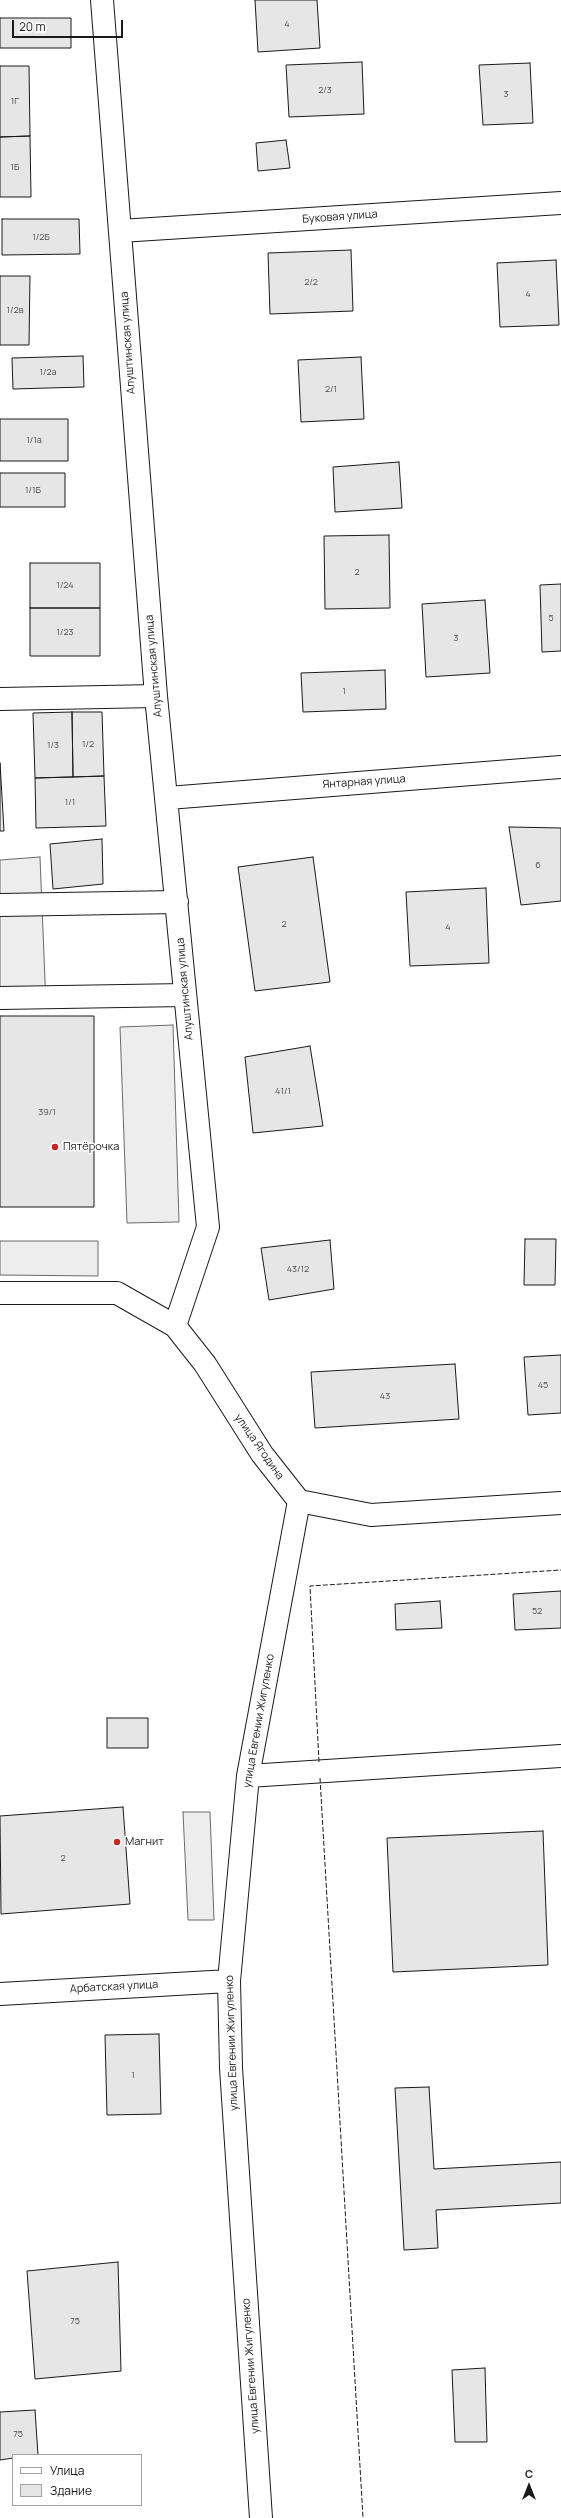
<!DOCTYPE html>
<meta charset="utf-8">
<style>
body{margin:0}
#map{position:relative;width:561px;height:2518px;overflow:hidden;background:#fff;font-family:Manrope,sans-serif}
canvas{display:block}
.legend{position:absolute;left:12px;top:2454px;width:130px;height:52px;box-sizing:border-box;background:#fff;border:1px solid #a3a3a3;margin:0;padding:5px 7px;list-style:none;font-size:12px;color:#1a1a1a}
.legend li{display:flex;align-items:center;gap:8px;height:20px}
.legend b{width:20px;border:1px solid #a3a3a3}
.north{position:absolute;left:509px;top:2466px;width:40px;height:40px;-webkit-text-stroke:3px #fff;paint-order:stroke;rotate:0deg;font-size:11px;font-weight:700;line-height:16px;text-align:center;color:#1a1a1a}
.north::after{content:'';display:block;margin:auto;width:14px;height:18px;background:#1a1a1a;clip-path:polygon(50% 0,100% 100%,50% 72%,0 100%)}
.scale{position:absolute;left:12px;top:20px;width:111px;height:18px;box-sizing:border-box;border:2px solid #1a1a1a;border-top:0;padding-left:5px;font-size:12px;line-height:14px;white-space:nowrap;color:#1a1a1a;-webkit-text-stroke:3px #fff;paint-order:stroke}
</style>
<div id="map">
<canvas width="561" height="2518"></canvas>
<ul class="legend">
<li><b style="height:5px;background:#fff"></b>Улица</li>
<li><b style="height:11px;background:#e6e6e6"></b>Здание</li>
</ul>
<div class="north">С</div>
<div class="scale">20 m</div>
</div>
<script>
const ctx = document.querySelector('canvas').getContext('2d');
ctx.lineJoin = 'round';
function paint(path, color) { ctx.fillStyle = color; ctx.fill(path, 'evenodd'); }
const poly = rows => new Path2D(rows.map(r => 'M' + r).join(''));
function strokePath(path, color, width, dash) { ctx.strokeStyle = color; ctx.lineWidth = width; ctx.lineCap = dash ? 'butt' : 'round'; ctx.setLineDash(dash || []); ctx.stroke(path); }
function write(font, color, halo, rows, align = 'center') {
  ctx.font = font + ' Manrope,sans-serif'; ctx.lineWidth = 3; ctx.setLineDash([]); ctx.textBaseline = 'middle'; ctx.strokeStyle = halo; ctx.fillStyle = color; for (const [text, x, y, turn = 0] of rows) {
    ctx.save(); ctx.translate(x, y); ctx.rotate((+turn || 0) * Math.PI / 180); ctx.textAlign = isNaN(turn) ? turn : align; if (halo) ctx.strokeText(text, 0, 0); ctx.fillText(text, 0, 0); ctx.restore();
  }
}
const built = poly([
 [40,857,46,1005,0,1006,0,860,40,857],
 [173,1025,179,1222,127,1223,120,1027,173,1025],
 [0,1241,98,1241,98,1276,0,1275,0,1241],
 [183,1812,210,1812,214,1920,188,1920,183,1812]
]);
const building = poly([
 [255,0,317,0,320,48,258,52,255,0],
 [0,18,71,18,71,48,0,48,0,18],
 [362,62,364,114,289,117,286,65,362,62],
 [530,63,533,123,483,125,479,65,530,63],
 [0,66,29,66,30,136,0,137,0,66],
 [30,136,31,197,0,197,0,137,30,136],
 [286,140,290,168,258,171,256,143,286,140],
 [2,219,79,219,80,254,2,255,2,219],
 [351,250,353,311,270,314,268,253,351,250],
 [556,260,559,325,500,327,497,263,556,260],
 [0,276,30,276,29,345,0,345,0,276],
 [83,356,84,387,13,389,12,358,83,356],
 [361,357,364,419,301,422,298,360,361,357],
 [0,419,68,419,68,461,0,461,0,419],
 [399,462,402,508,335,512,333,467,399,462],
 [0,473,65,473,65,507,0,507,0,473],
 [389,535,390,608,325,609,324,536,389,535],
 [30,563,100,563,100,608,30,608,30,563],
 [561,584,561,651,542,652,540,585,561,584],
 [485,600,490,673,426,677,422,604,485,600],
 [30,608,100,608,100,656,30,656,30,608],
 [385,670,386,709,303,712,301,673,385,670],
 [72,712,102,712,104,776,73,777,72,712],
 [72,712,73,777,35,778,33,713,72,712],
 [0,763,4,831,0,831,0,763],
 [104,776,106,826,36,828,35,778,104,776],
 [509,827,561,828,561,901,521,905,509,827],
 [102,839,103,884,53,889,50,844,102,839],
 [313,857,330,982,255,991,238,867,313,857],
 [486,888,489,963,410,966,406,892,486,888],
 [0,1016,94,1016,94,1207,0,1207,0,1016],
 [310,1046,323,1126,253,1133,245,1057,310,1046],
 [525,1239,556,1239,555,1285,524,1285,525,1239],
 [330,1240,334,1289,269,1300,261,1248,330,1240],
 [561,1355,561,1413,528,1415,524,1357,561,1355],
 [455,1364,459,1419,315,1428,311,1372,455,1364],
 [561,1591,561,1628,515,1630,513,1594,561,1591],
 [440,1601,442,1628,396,1630,395,1604,440,1601],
 [107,1718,148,1718,148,1748,107,1748,107,1718],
 [123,1807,130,1904,1,1914,0,1816,123,1807],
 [543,1831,548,1965,393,1972,387,1838,543,1831],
 [159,2034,161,2114,107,2115,105,2035,159,2034],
 [429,2087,434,2169,561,2162,561,2203,436,2210,438,2248,404,2250,395,2088,429,2087],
 [118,2262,121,2371,35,2379,27,2271,118,2262],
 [485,2368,487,2442,455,2442,452,2370,485,2368],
 [35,2410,38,2455,13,2455,13,2458,0,2460,0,2412,35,2410]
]);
const minor = poly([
 [102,0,156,696,208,1227,175,1326],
 [120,231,561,203],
 [0,699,156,696],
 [168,798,561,767],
 [0,905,177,902],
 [0,998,185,995],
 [0,1293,117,1293,175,1326,205,1364,262,1454,299,1501,371,1515,561,1503],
 [248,1776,561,1756],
 [0,1994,229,1981],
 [261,2518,231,2068,229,1981,248,1776,299,1501]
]);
const fence = poly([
 [319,1762,310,1586,561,1570],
 [320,1778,363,2518]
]);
const markers = [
 [55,1147,4,"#c62828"],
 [117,1842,4,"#c62828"]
];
const numberNames = [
 ["4",287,24],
 ["2/3",325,90],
 ["3",506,94],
 ["1Г",15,101],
 ["1Б",15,167],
 ["1/2Б",41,237],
 ["2/2",311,282],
 ["4",528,294],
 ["1/2в",15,310],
 ["1/2а",48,372],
 ["2/1",331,389],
 ["1/1а",34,440],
 ["1/1Б",33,490],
 ["2",357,572],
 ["1/24",65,585],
 ["5",551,618],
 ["1/23",65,632],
 ["3",456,638],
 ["1",344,691],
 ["1/2",88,744],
 ["1/3",53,745],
 ["1/1",70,802],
 ["6",538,865],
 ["2",284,924],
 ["4",448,927],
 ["41/1",283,1091],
 ["39/1",47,1112],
 ["43/12",298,1269],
 ["45",543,1385],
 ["43",385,1396],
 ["52",537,1611],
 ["2",63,1858],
 ["1",133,2075],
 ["75",75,2321],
 ["75",18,2434]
];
const streetNames = [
 ["Буковая улица",340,217,-4],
 ["Алуштинская улица",128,343,-94],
 ["Алуштинская улица",154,666,-95],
 ["Янтарная улица",364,782,-4],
 ["Алуштинская улица",185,989,-95],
 ["улица Ягодина",259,1447,55],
 ["улица Евгении Жигуленко",259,1721,-80],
 ["Арбатская улица",114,1987,-3],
 ["улица Евгении Жигуленко",232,2043,-92],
 ["улица Евгении Жигуленко",251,2366,-94]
];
const poiNames = [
 ["Пятёрочка",63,1147],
 ["Магнит",125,1842]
];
paint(built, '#ededed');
strokePath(built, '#6a6a6a', 1);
paint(building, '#e6e6e6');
strokePath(building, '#1a1a1a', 1);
strokePath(minor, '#1a1a1a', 24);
strokePath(minor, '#fff', 22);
strokePath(fence, '#1a1a1a', 1, [5, 2]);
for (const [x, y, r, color] of markers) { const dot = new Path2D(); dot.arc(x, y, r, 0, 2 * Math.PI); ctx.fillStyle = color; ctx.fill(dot); strokePath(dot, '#fff', 1.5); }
write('9px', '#4d4d4d', null, numberNames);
write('11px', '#1a1a1a', '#fff', streetNames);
write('11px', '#1a1a1a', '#fff', poiNames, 'left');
</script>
